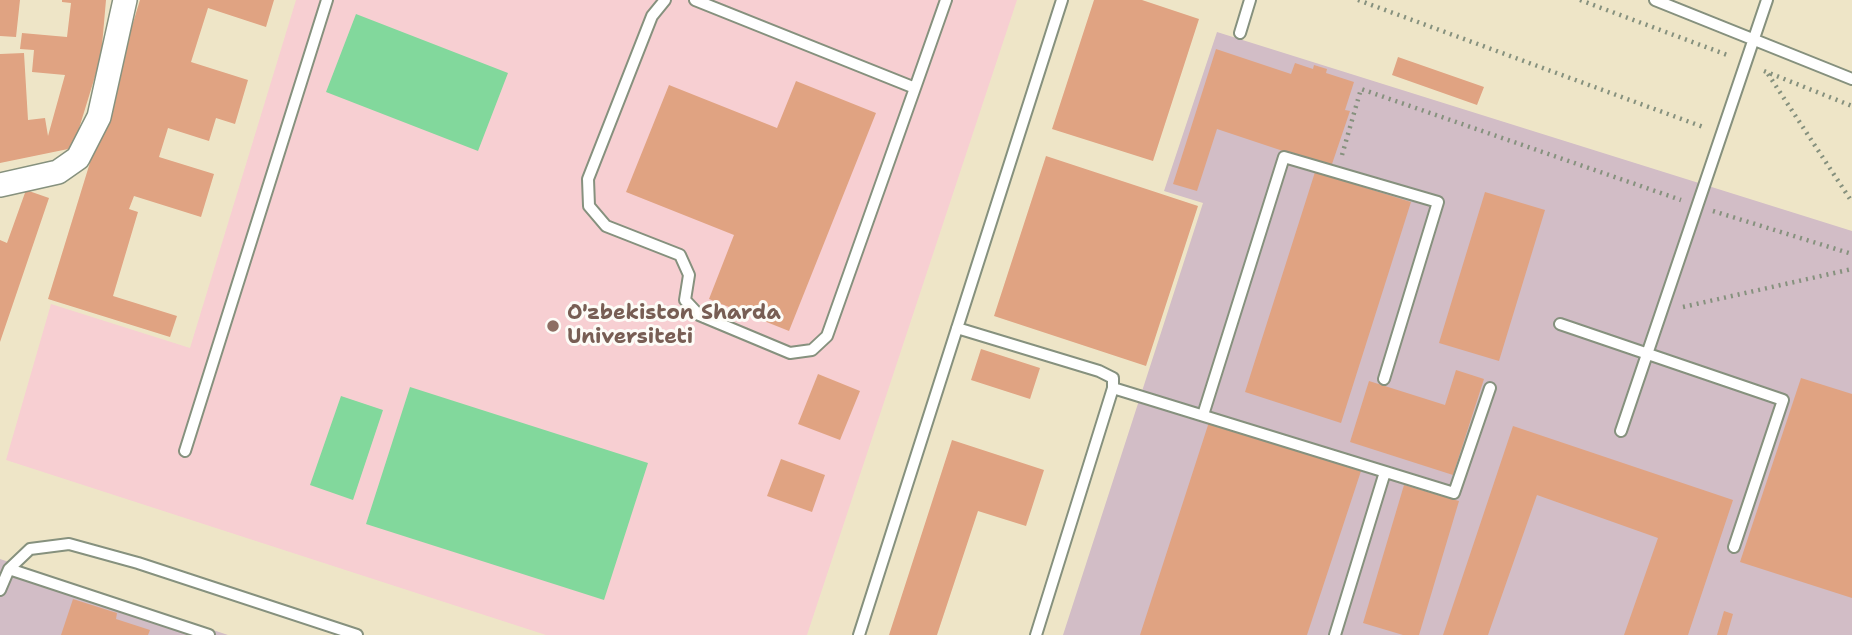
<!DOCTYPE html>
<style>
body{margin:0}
canvas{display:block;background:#eee5c7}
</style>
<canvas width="1852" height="635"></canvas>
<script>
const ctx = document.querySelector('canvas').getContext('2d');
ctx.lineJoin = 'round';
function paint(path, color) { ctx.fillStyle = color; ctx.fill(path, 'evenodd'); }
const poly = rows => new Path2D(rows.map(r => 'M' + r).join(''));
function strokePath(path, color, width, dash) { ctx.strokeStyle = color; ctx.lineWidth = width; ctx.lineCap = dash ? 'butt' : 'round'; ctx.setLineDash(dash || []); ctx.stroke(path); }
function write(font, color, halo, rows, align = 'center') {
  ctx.font = font + ' "Shantell Sans",sans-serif'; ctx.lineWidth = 6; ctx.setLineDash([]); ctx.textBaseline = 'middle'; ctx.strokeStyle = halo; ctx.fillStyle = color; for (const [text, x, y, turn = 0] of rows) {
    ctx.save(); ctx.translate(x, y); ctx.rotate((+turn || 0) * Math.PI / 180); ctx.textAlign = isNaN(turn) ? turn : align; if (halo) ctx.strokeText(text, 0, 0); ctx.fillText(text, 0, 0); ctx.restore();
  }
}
const built = poly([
 [296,0,1017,0,807,635,546,635,6,460,51,304,190,348]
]);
const industrial = poly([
 [1217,32,1852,231,1852,635,1063,635,1203,203,1164,191],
 [0,559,228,635,0,635]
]);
const green = poly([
 [356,14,508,73,478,151,326,92],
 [410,387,648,463,604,600,366,524],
 [341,396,383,410,353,500,310,485]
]);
const building = poly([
 [0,0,20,0,16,37,0,36],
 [62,0,106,0,101,57,73,148,0,163,0,54,24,53,28,120,45,118,48,136,65,75,32,72,34,50,20,49,22,33,67,37,71,3,62,2],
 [140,0,274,0,266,27,208,8,191,62,248,80,235,124,216,118,209,141,168,128,159,157,214,174,201,217,134,196,129,209,138,212,113,296,177,316,170,337,48,299],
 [1094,0,1142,0,1199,19,1153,161,1052,129],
 [1216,49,1291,74,1295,63,1313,69,1314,65,1327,69,1326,73,1354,82,1345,110,1350,111,1331,167,1217,129,1197,191,1173,184],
 [1398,57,1484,87,1477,105,1392,75],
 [796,81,876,113,789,331,709,299,734,235,626,192,669,85,777,128],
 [1046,156,1198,206,1146,366,994,316],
 [1315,172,1411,202,1341,423,1245,392],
 [26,190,49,198,0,342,0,240,7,243],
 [1485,192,1545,210,1499,361,1439,343],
 [981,349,1040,368,1030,399,971,380],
 [1456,370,1484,379,1453,475,1350,442,1369,381,1445,405],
 [818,374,860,391,840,440,798,424],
 [1801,378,1852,394,1852,598,1740,562],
 [1209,422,1361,471,1307,635,1140,635],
 [1513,426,1733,500,1688,635,1624,635,1658,538,1537,495,1488,635,1443,635],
 [952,440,1044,470,1026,526,978,511,937,635,889,635],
 [781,459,825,475,812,512,767,496],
 [1404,485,1459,501,1419,635,1403,635,1363,623],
 [73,599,117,613,116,619,150,630,148,635,61,635],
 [1724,611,1733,614,1727,635,1717,635]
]);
const path = poly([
 [1358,0,1706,128],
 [1580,0,1730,56],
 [1764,71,1852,106],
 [1768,74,1852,202],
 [1342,155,1361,89,1681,200],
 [1713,211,1852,254],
 [1683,307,1852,269]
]);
const lane = poly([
 [665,0,652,16,588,179,589,206,606,226,680,255,689,275,685,300,699,315,790,353,812,350,827,336,915,88,695,0],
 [1655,0,1852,79],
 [1240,33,1250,0],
 [915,88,946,0],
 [1560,324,1783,400,1734,547],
 [957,328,1099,371,1113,378,1113,388,1036,635],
 [1113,388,1454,493,1490,388],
 [1203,415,1284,157,1438,202,1384,379],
 [1621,431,1767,0],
 [185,451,327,0],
 [9,569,209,635],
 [0,590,9,569,30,549,69,544,138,563,357,635],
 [859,635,1062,0],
 [1335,635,1385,472]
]);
const street = poly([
 [0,185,58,172,78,158,99,117,125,0]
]);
const markers = [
 [553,326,7,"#8d6e63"]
];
const educationNames = [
 ["O'zbekiston Sharda",567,314],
 ["Universiteti",567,338]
];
paint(built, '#f7cfd2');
paint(industrial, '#d2bdc6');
paint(green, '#82d89c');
paint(building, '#e0a382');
strokePath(lane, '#86917e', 14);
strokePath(street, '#86917e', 26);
strokePath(path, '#86917e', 4.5, [2, 5]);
strokePath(lane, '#fff', 10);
strokePath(street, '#fff', 23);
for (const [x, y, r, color] of markers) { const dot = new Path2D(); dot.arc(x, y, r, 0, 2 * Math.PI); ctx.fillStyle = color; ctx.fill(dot); strokePath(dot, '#fdfcf7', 2.5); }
write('bold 21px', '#785e54', '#fdfcf7', educationNames, 'left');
</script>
